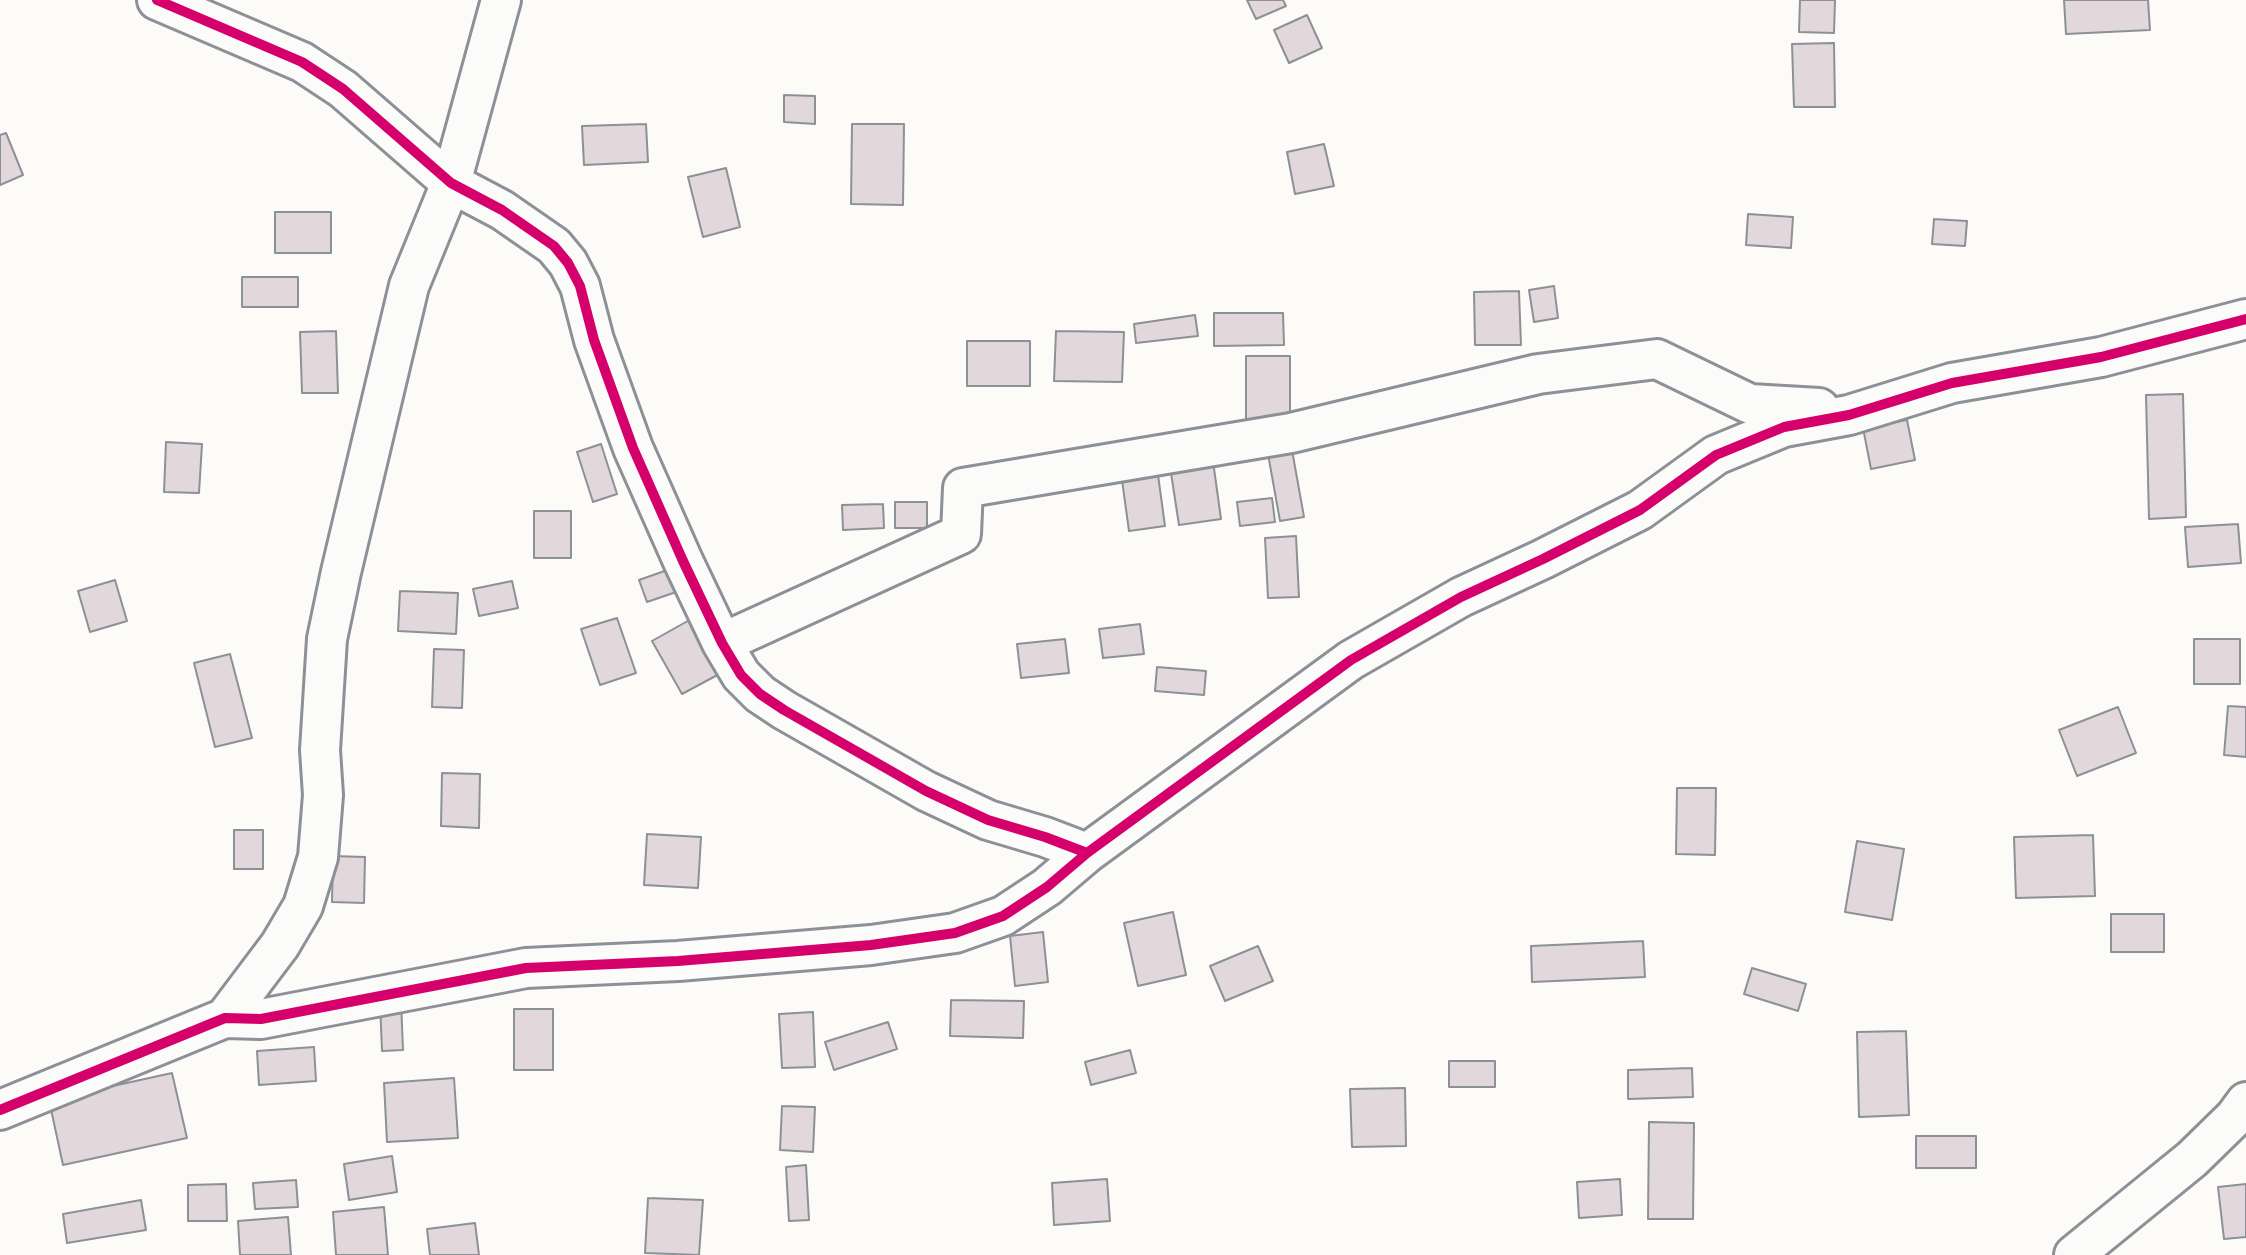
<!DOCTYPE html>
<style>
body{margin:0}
canvas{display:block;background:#fcfbf8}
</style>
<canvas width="2246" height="1255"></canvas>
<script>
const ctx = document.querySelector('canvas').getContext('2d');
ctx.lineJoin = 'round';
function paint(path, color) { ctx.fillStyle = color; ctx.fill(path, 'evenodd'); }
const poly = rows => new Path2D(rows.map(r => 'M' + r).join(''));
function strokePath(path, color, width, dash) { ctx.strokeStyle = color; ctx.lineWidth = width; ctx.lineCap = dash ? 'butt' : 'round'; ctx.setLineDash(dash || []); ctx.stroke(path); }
const building = poly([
 [1247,0,1283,0,1286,6,1256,19,1247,0],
 [1800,0,1835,0,1834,33,1799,32,1800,0],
 [2064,0,2148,0,2150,30,2066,34,2064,0],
 [1307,15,1322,48,1289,63,1274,30,1307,15],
 [1834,43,1835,107,1794,107,1792,44,1834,43],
 [784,95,815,96,815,124,784,122,784,95],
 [646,124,648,162,584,165,582,126,646,124],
 [852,124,904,124,903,205,851,204,852,124],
 [6,133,23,175,0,185,0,135,6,133],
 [1324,144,1334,186,1295,194,1287,152,1324,144],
 [726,168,740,227,703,237,688,177,726,168],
 [275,212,331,212,331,253,275,253,275,212],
 [1748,214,1793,217,1791,248,1746,245,1748,214],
 [1934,219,1967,221,1965,246,1932,244,1934,219],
 [242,277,298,277,298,307,242,307,242,277],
 [1554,286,1558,318,1534,322,1529,290,1554,286],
 [1519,291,1521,345,1475,345,1474,292,1519,291],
 [1214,313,1283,313,1284,345,1214,346,1214,313],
 [1195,315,1198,336,1136,343,1134,324,1195,315],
 [336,331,338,393,302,393,300,332,336,331],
 [1056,331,1124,332,1122,382,1054,381,1056,331],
 [967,341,1030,341,1030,386,967,386,967,341],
 [1246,356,1290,356,1290,423,1246,423,1246,356],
 [2183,394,2186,517,2149,519,2146,395,2183,394],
 [1907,420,1915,460,1871,469,1863,428,1907,420],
 [166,442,202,444,199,493,164,492,166,442],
 [601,444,617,494,593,502,577,452,601,444],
 [1292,450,1304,517,1280,521,1268,454,1292,450],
 [1212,454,1221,519,1179,525,1169,460,1212,454],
 [1158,475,1165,526,1129,531,1122,480,1158,475],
 [1272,498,1275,522,1240,526,1237,502,1272,498],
 [895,502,927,502,927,528,895,528,895,502],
 [883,504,884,528,843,530,842,505,883,504],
 [534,511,571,511,571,558,534,558,534,511],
 [2238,524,2241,563,2188,567,2185,527,2238,524],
 [1296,536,1299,597,1268,598,1265,538,1296,536],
 [673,568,682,590,647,602,639,580,673,568],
 [115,580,127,621,90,632,78,591,115,580],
 [512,581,518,608,479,616,473,589,512,581],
 [400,591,458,593,456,634,398,631,400,591],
 [617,618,636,673,600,685,581,629,617,618],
 [693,618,723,672,682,694,652,641,693,618],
 [1140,624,1144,654,1103,658,1099,629,1140,624],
 [1065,639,1069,673,1021,678,1017,644,1065,639],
 [2194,639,2240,639,2240,684,2194,684,2194,639],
 [434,649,464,650,462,708,432,707,434,649],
 [230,654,252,738,215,747,194,663,230,654],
 [1157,667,1206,671,1204,695,1155,691,1157,667],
 [2228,706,2246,707,2246,757,2224,755,2228,706],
 [2118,707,2136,753,2077,776,2059,730,2118,707],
 [442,773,480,774,479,828,441,826,442,773],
 [1677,788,1716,788,1715,855,1676,854,1677,788],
 [234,830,263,830,263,869,234,869,234,830],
 [647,834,701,837,698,888,644,885,647,834],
 [2093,835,2095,896,2016,898,2014,837,2093,835],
 [1857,841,1904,849,1892,920,1845,912,1857,841],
 [333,856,365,857,364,903,332,902,333,856],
 [1173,912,1186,975,1138,986,1124,923,1173,912],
 [2111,914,2164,914,2164,952,2111,952,2111,914],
 [1043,932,1048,982,1015,986,1010,936,1043,932],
 [1643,941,1645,977,1532,982,1531,946,1643,941],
 [1258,946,1273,981,1225,1001,1210,966,1258,946],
 [1752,968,1806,984,1798,1011,1744,994,1752,968],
 [951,1000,1024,1001,1023,1038,950,1036,951,1000],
 [401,1001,403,1050,382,1051,380,1002,401,1001],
 [514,1009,553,1009,553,1070,514,1070,514,1009],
 [813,1012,815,1067,782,1068,779,1014,813,1012],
 [888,1022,897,1049,834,1070,825,1042,888,1022],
 [1906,1031,1909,1115,1859,1117,1857,1032,1906,1031],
 [314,1047,316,1081,259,1085,257,1051,314,1047],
 [1130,1050,1136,1073,1091,1085,1085,1062,1130,1050],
 [1449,1061,1495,1061,1495,1087,1449,1087,1449,1061],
 [1692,1068,1693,1097,1628,1099,1628,1070,1692,1068],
 [172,1073,187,1138,63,1165,49,1100,172,1073],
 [454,1078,458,1138,387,1142,384,1083,454,1078],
 [1405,1088,1406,1146,1352,1147,1350,1089,1405,1088],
 [782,1106,815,1107,813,1152,780,1150,782,1106],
 [1649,1122,1694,1123,1693,1219,1648,1219,1649,1122],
 [1916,1136,1976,1136,1976,1168,1916,1168,1916,1136],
 [392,1156,397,1192,349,1200,344,1164,392,1156],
 [806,1165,809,1220,789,1221,786,1167,806,1165],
 [1107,1179,1110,1221,1054,1225,1052,1183,1107,1179],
 [1620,1179,1622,1215,1579,1218,1577,1182,1620,1179],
 [296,1180,298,1207,255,1209,253,1183,296,1180],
 [226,1184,227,1221,188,1221,188,1185,226,1184],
 [2246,1184,2246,1237,2224,1239,2218,1187,2246,1184],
 [648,1198,703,1200,699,1255,645,1253,648,1198],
 [141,1200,146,1230,67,1243,63,1214,141,1200],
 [384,1207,388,1255,336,1255,333,1212,384,1207],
 [288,1217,291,1255,240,1255,238,1221,288,1217],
 [475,1223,479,1255,430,1255,427,1229,475,1223]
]);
const minor = poly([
 [157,0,302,62,343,89,451,183,502,210,554,246,568,263,580,286,594,340,633,448,683,561,722,643,741,675,760,694,784,710,926,791,988,820,1045,837,1087,853],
 [722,643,961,534,963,488,1291,433,1538,374,1657,359,1750,404,1819,408],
 [225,1018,280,945,303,906,318,857,323,795,320,750,327,639,341,572,409,286,451,183,501,0],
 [0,1110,225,1018,261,1019,526,968,678,961,871,945,955,933,1003,916,1047,887,1087,853,1351,660,1461,597,1543,559,1640,510,1716,455,1784,427,1849,415,1952,383,2101,357,2246,319],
 [2074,1255,2192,1159,2235,1117,2246,1102]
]);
const cycleway = poly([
 [157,0,302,62,343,89,451,183,502,210,554,246,568,263,580,286,594,340,633,448,683,561,722,643,741,675,760,694,784,710,926,791,988,820,1045,837,1087,853],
 [0,1110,225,1018,261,1019,526,968,678,961,871,945,955,933,1003,916,1047,887,1087,853,1351,660,1461,597,1543,559,1640,510,1716,455,1784,427,1849,415,1952,383,2101,357,2246,319]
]);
paint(building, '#e2d8db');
strokePath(building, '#8c9097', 2);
strokePath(minor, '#8c9097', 44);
strokePath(minor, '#fbfbf9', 38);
strokePath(cycleway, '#d6006c', 10);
</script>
